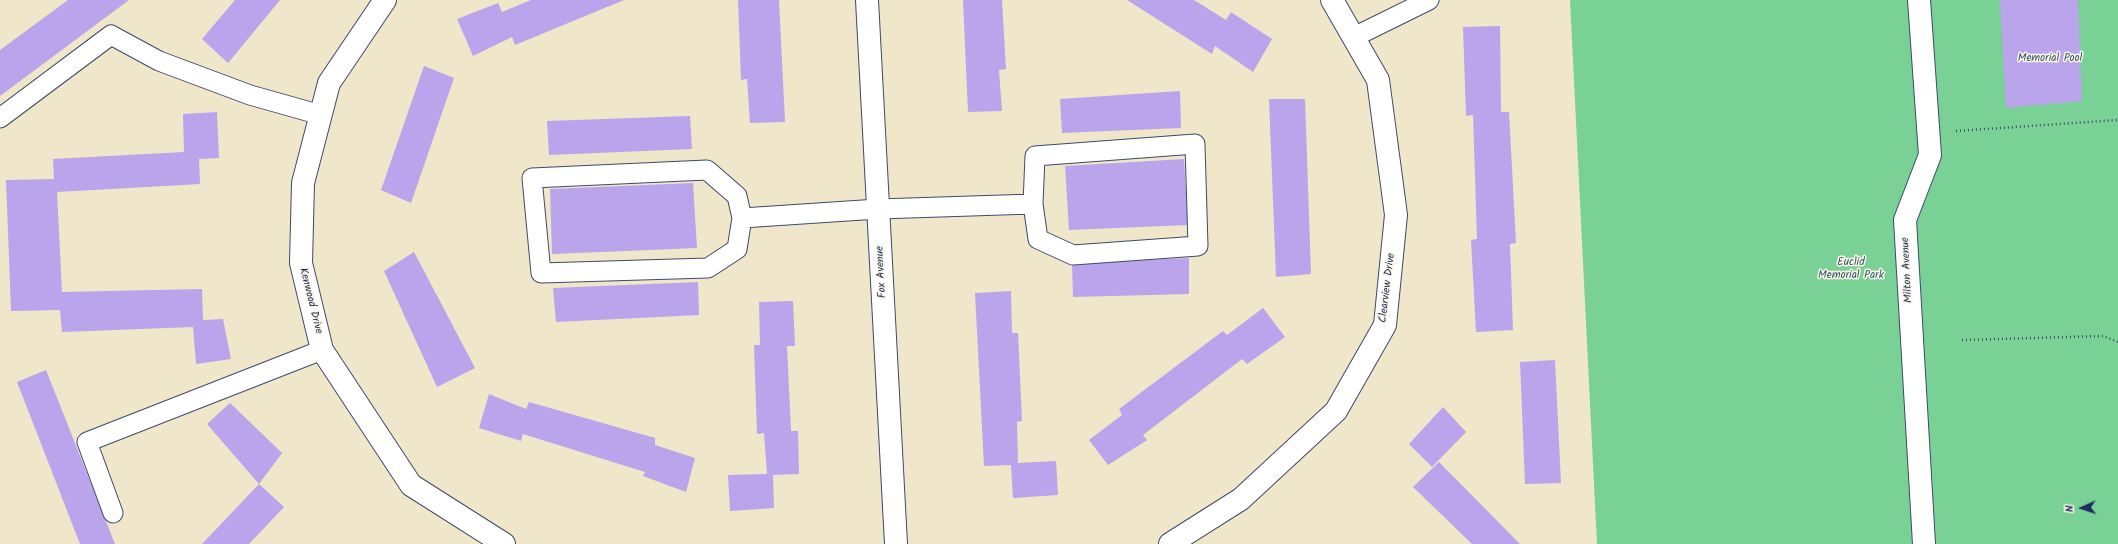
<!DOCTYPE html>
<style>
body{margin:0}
#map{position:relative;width:2118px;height:544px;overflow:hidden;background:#f0e6c9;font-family:Kalam,sans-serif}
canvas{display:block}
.north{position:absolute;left:2062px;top:488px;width:40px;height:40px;-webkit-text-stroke:3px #fcf5e5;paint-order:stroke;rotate:267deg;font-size:11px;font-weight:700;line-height:16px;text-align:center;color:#1b2f5e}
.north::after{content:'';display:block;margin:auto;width:14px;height:18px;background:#1b2f5e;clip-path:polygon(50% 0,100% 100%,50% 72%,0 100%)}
</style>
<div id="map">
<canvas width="2118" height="544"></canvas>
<div class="north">N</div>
</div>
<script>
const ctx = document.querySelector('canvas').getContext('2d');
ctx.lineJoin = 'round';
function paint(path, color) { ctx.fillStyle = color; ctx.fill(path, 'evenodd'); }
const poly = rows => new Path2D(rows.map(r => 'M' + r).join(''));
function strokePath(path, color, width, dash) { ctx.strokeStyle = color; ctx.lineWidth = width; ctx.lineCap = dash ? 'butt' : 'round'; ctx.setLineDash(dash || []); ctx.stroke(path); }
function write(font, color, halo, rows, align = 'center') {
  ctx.font = font + ' Kalam,sans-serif'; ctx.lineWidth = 3; ctx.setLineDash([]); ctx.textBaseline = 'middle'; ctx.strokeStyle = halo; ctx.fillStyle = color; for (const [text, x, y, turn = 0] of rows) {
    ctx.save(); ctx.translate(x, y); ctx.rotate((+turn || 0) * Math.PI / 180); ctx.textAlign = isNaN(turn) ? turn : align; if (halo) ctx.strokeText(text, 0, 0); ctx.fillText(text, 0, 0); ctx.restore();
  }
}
const green = poly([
 [1570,0,2118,0,2118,544,1597,544]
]);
const building = poly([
 [68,0,129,0,0,96,0,50],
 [235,0,280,0,228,63,202,39],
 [531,0,624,0,515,45,512,37,473,56,457,19,498,3,502,12],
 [738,0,779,0,785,122,750,123,747,79,741,80],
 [963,0,1002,0,1006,69,999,70,1002,111,968,112],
 [1127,0,1194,0,1226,20,1231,12,1272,39,1253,72,1215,46,1212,54],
 [2000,0,2078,0,2082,101,2006,108],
 [1500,26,1501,112,1509,112,1516,243,1510,244,1513,330,1476,332,1471,240,1477,239,1473,115,1466,116,1463,27],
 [424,66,454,78,411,203,381,190],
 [1180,91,1181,128,1062,133,1060,99],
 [1269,99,1305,99,1311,274,1276,277],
 [217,112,219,158,199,159,200,184,57,192,62,292,202,289,203,320,223,319,231,359,196,364,193,327,62,332,60,310,11,311,6,180,54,179,53,159,184,152,183,114],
 [690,116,692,149,549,155,547,121],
 [1184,159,1188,225,1069,230,1065,166],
 [693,183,697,248,552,254,550,189],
 [414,252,475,368,437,387,384,271],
 [1189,258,1189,294,1073,297,1072,263],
 [698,282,699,315,556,322,553,288],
 [1011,291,1012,333,1018,333,1022,421,1017,422,1018,463,1056,461,1058,495,1013,498,1011,465,984,466,975,293],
 [793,301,795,346,787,346,791,431,798,431,799,474,773,475,774,508,730,511,728,475,767,474,764,433,757,434,754,345,760,345,759,302],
 [1263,308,1285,337,1247,364,1242,359,1143,435,1147,440,1108,465,1089,440,1122,415,1119,409,1223,331,1227,335],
 [1555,360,1561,483,1525,484,1520,362],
 [46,370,115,544,80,544,17,382],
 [489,394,526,409,529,402,655,438,655,445,695,458,686,492,643,476,645,472,523,434,521,441,479,428],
 [230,403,282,453,259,484,207,424],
 [1443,407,1466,432,1432,467,1409,444],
 [1439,462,1520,544,1472,544,1413,487],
 [259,484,284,507,249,544,202,544]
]);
const path = poly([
 [1956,131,2118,120],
 [1962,340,2103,336,2118,342]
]);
const service = poly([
 [1354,37,1429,0],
 [0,118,111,35,159,61,250,95,321,115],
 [742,218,737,249,708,268,541,273,532,178,707,170,737,196,742,218,878,209,1033,204,1038,239,1073,255,1198,246,1195,144,1035,156,1033,204],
 [113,513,87,442,322,350]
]);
const minor = poly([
 [385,0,329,83,303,183,301,263,322,350,411,485,504,544],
 [867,0,896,544],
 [1919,0,1930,155,1905,220,1924,544],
 [1170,544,1241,499,1336,411,1385,325,1396,215,1378,80,1332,0]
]);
const parkNames = [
 ["Memorial Pool",2050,59],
 ["Euclid",1851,263],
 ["Memorial Park",1851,276]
];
const streetNames = [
 ["Milton Avenue",1908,270,-93],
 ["Fox Avenue",882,272,-93],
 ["Clearview Drive",1388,288,-83],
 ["Kenwood Drive",310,301,76]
];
paint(green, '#79d196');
paint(building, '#baa4eb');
strokePath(service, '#3b4a6e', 21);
strokePath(minor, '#3b4a6e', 24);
strokePath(path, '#3b4a6e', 2.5, [1, 3]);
strokePath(service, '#fff', 19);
strokePath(minor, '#fff', 22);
write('11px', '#32586c', '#fcf5e5', parkNames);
write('11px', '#1b2f5e', '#fcf5e5', streetNames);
</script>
